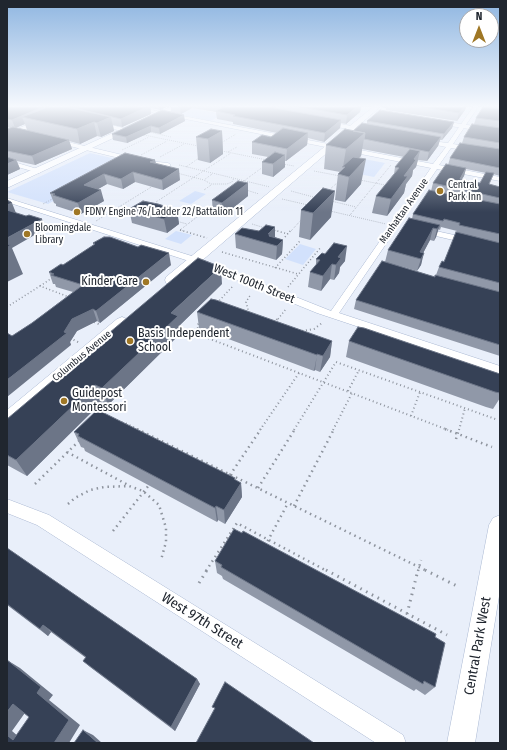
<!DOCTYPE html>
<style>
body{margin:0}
#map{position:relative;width:507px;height:750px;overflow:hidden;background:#e9effa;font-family:"Fira Sans Condensed",sans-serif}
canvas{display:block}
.frame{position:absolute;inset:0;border:8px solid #20262f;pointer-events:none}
.north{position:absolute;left:459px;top:8px;width:40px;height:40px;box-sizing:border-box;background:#fff;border:1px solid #a6a8ac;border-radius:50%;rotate:0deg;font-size:11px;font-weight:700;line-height:16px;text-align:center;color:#20262f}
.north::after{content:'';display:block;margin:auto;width:14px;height:18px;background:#9f7725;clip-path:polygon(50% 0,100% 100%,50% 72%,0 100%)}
</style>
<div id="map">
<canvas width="507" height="750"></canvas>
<div class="frame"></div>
<div class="north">N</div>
</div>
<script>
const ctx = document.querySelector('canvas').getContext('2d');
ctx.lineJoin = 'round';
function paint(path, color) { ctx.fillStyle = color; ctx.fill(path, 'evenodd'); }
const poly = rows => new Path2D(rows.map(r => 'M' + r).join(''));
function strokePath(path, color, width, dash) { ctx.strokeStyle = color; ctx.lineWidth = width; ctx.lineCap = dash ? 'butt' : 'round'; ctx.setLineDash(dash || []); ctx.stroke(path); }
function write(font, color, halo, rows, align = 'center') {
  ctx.font = font + ' "Fira Sans Condensed",sans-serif'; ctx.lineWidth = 4; ctx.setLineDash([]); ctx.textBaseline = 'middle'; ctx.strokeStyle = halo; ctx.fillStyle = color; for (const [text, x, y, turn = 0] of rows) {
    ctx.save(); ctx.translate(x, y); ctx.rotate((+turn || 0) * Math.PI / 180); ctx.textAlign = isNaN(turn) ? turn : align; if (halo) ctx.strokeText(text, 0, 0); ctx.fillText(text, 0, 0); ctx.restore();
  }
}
const green = poly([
 [185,107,206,107,201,110,223,114,211,121,172,113],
 [90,153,125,161,48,204,7,192],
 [364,159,385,163,374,177,359,174],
 [195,191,206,194,191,204,179,201],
 [176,231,192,235,181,244,165,239],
 [300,244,316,249,303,265,285,259]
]);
const pathFar4 = poly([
 [149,132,171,137],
 [144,135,198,146],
 [221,143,236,134],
 [122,150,149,137],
 [222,151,267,160],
 [228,152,237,147],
 [141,155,167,141],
 [160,157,184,144],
 [283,164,294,166],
 [179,165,270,187],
 [186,167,199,158],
 [314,171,340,176],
 [177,173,204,180],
 [212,174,204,180,211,184,227,184,232,182,234,178],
 [360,180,385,185],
 [241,183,263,167],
 [204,190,211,185],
 [246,190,259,194],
 [291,191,317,198],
 [328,191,338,182],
 [282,199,308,205],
 [331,201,356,207],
 [156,202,231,153],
 [43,204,54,198],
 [106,209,133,217],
 [330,211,386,224],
 [350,215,391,165],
 [96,221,153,186],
 [176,221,187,224],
 [252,224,265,228],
 [180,230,214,204],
 [180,230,184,231],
 [273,230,277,231],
 [291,231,302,219]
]);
const pathFar3 = poly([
 [180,230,207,238],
 [274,230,288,234],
 [285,237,291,230],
 [222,252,298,274],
 [275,268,300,241],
 [40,286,52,278],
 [288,287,321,247],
 [217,303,233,286],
 [7,307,40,286,69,297],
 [249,313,246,302,251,294],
 [278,319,286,309]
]);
const pathFar2 = poly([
 [200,320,197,327,205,337,448,430],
 [94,322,101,325],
 [274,323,278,318],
 [302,331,314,329,322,323],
 [70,338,80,343],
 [348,391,359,370],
 [411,416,420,392],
 [118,422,125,423,139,430],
 [260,430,299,373],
 [294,430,336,362,498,420],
 [333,430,352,393],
 [459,430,465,408]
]);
const pathFar1 = poly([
 [137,429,427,571],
 [445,429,492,447],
 [456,439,459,429],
 [67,452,128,485],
 [230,475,261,429],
 [35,484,80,440],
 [258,488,295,429],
 [68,504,75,498,90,490,104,487,129,486,143,491,159,505,166,528,166,542,161,560],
 [294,506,334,429],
 [113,531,149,485],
 [265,546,288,503],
 [206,571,237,523,327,571],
 [418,571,421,560]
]);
const path = poly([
 [326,570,447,635],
 [425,570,459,587],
 [199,583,207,570],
 [407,614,418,570]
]);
const minor = poly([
 [125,107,136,107,433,164,446,147,422,142,422,140,448,143,473,107,478,107,453,144,500,152,500,156,451,148,439,165,500,177,500,181,437,169,339,313,500,366,500,374,317,313,192,262,7,202,7,198,198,258,331,311,431,168,125,107],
 [324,121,363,128,366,130,363,132,322,124,321,123,324,121],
 [98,122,128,129,129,130,126,132,96,125,96,123,98,122],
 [55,139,148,161,168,163,171,165,168,167,148,165,53,142,53,140,55,139],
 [7,160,41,170,42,171,39,173,7,164,7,160],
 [419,228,422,228,500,245,500,251,419,232,418,230,419,228],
 [7,499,49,515,403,735,406,743,376,743,37,525,7,513,7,499]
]);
const major = poly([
 [70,107,80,107,7,138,7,133,70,107],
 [170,107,179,107,7,188,7,181,170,107],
 [373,107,380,107,176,283,166,283,165,280,166,277,373,107],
 [429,119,500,130,500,134,432,123,429,123,429,119],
 [122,317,127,319,129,322,127,325,13,425,7,427,7,410,117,319,122,317],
 [500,515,500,590,475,743,447,743,489,525,493,518,500,515]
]);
const wall = poly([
 [7,107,166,107,160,110,151,108,151,114,122,127,113,125,114,131,101,137,97,136,80,144,69,141,72,149,35,165,17,161,20,169,7,175,7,129,11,128,7,127],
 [25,124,27,130,16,128,18,127],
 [171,107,361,107,360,112,346,124,341,123,340,128,324,142,308,138,307,145,286,161,285,161,285,167,273,177,262,174,262,162,268,157,252,154,252,142,271,137,277,133,233,124,233,122,217,119,216,112,192,108,181,114,171,112],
 [381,107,466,107,465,110,457,121,386,110,386,108],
 [487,107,500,107,500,176,493,174,489,184,500,187,500,356,354,309,356,300,385,262,388,250,412,219,413,214,431,191,433,183,448,165,450,158,462,143,464,137,474,124,476,118],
 [466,169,486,173,480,183,462,179,464,176],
 [441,227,457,231,444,262,439,267,436,275,435,277,397,265,417,271,421,265,423,253,430,240,434,241,436,237,438,229,440,230],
 [162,110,185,121,160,134,151,132,127,143,113,140,112,134],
 [367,121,454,122,452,128,442,140,440,140,438,146,427,161,418,160,416,167,413,170,412,176,406,184,404,193,387,216,372,213,376,196,394,174,395,167,404,157,362,149,361,156,359,158,361,184,345,202,335,200,338,174,340,172,324,169,326,145,367,124],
 [222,131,223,154,210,163,198,160,196,137],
 [125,153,155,160,156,164,180,180,163,190,135,182,123,189,107,184,98,189,104,201,81,214,56,206,56,204,54,203,50,193],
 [248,183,248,196,223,216,213,214,212,200],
 [129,209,177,210,179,224,167,233,132,223],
 [301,210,331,217,310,240,299,237],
 [235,234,275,237,283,240,282,254,276,260,236,248],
 [93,243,171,265,100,323,97,321,77,331,70,342,71,345,12,336,32,323,73,292,56,287,55,284,53,284,49,272,63,265,94,245],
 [316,259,345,261,340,267,339,273,334,280,330,279,321,291,308,287,310,272,316,265],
 [222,284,180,325,181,333,108,405,102,402,27,476,7,465,7,419],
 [197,312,332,341,330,357,320,372,315,370,314,371,199,328],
 [349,341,500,374,500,398,493,409,486,407,346,357],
 [74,432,235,480,241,483,242,497,225,524,218,520,217,522,85,451,84,448,81,447],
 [7,548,197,679,200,684,175,731,90,667,83,661,86,658,51,632,48,636,7,605],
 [215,561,435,637,435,687,425,695,416,689,414,691,223,579,222,576,217,573]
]);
const shadedWall = poly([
 [43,107,44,107,47,115,22,117,25,124,15,128,12,120],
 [147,107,150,107,151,114,122,127,121,119],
 [159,107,166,107,160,110],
 [180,107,192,107,192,108,181,114],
 [357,107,361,107,360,112,346,124,347,115],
 [464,107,466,107,465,110,457,121,459,113],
 [184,115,185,121,160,134,159,128],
 [111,117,114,131,101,137,97,123],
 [341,120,340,128,324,142,325,133],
 [94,122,97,136,80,144,77,129],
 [454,122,452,128,442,140,444,134],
 [151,126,151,132,127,143,126,137],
 [222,131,223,154,210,163,208,139],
 [308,133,307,145,286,161,287,149],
 [365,133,361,156,344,171,345,167,343,167,346,149],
 [441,137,438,146,427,161,429,152],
 [69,140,72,149,35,165,32,156],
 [420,151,416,167,413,170,412,176,406,184,404,193,387,216,391,199,414,159],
 [285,155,285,167,273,177,273,164],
 [366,159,361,184,345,202,349,177],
 [16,160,20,169,7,175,7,164],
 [155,160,157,169,150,162],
 [466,168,464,176,457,187,460,179],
 [179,169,180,180,163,190,162,180],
 [133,172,135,182,123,189,121,179],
 [104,174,107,184,86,196,84,185],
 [248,183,248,196,223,216,222,203],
 [101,190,104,201,81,214,78,203],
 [335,191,331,217,310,240,313,213],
 [12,203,16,213,7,217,7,205],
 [177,210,179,224,167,233,164,219],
 [42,219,45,229,12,248,23,274,7,282,7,243,8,243,7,240,7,238],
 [440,225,436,237,434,241,437,229],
 [275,227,275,241,268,234],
 [433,228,430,240,420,259,420,252],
 [283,240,282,254,276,260,277,246],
 [347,246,345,261,340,267,339,273,334,280,336,265,338,257],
 [169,253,171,265,100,323,96,311],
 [424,253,421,265,417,271,421,259],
 [332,264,330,279,321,291,323,276],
 [221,267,222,284,180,325,181,333,108,405,102,388,171,313],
 [93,309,97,321,77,331,70,342,71,345,7,397,7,380,64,332,72,319],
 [332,341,330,357,320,372,323,356],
 [317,354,315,370,314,371,317,355],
 [95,385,102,402,27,476,16,460],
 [235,478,236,491,241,483,242,497,225,524,224,510],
 [216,506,218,520,217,522,215,508],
 [43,625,51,632,48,636,40,629],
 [7,660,20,668,53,695,49,700,80,725,69,743,54,743,37,693],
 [197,679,200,684,175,731,171,727],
 [13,704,27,710,12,731,26,743,13,740,7,735,7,712],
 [83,730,93,735,102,743,98,743]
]);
const building = poly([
 [7,107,43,107,12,120,7,119,7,107],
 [48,107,66,107,111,117,97,123,94,122,77,129,22,117,48,107],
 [70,107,147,107,121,119,70,107],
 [224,107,269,107,341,120,325,133,233,116,235,115,216,111,224,107],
 [300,107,357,107,347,115,300,107],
 [422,107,464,107,459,113,422,107],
 [483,107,500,109,500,121,476,118,483,107],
 [162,110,184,115,159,128,151,126,126,137,112,134,162,110],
 [380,110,454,122,444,134,367,121,380,110],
 [362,123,441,137,429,152,364,139,365,133,353,131,362,123],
 [472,124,500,128,500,143,464,137,472,124],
 [13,127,69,140,32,156,7,151,7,129,13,127],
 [283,128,308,133,287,149,252,142,262,135,271,137,283,128],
 [211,129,222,131,208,139,196,137,211,129],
 [345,129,365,133,346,149,326,145,345,129],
 [460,143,500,149,500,168,450,158,460,143],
 [410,149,420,151,414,159,416,160,404,176,408,176,391,199,376,196,399,168,395,167,410,149],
 [275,152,285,155,273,164,262,162,275,152],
 [125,153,155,160,150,162,179,169,162,180,133,172,121,179,104,174,84,185,101,190,78,203,53,195,55,194,50,193,125,153],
 [7,157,16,160,7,164,7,157],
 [353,157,366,159,349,177,338,174,345,167,342,167,353,157],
 [446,164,466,168,460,179,480,183,486,172,494,173,489,184,500,187,500,198,433,183,446,164],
 [238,181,248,183,222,203,212,200,238,181],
 [323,188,335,191,313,213,301,210,323,188],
 [429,190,500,204,500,234,459,225,460,223,444,219,443,221,413,214,429,190],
 [7,200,11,202,12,203,7,205,7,200],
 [143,201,158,204,177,210,164,219,129,209,143,201],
 [7,210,26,216,29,215,42,219,7,238,7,210],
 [409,218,440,225,437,229,433,228,431,232,420,252,424,253,421,259,388,250,409,218],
 [266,225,275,227,268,234,270,234,269,236,283,240,277,246,235,234,242,228,259,231,266,225],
 [456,232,500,243,500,283,439,267,442,261,444,262,456,232],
 [104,237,110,237,138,247,141,245,169,253,96,311,93,309,72,319,64,332,67,333,7,380,7,333,12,336,32,323,83,285,51,275,54,274,49,272,61,264,63,265,95,244,93,243,104,237],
 [334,243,347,246,338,257,341,258,336,265,332,264,323,276,310,272,320,260,316,259,322,253,325,254,334,243],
 [7,244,11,245,7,247,7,244],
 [198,258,221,267,171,313,178,316,102,388,95,385,16,460,7,455,7,419,198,258],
 [382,261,435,277,435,275,500,292,500,345,356,300,382,261],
 [211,299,216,300,332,341,323,356,317,354,317,355,197,312,211,299],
 [358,327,364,328,500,374,500,393,495,392,349,341,358,327],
 [96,411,102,412,235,478,234,479,241,483,224,510,216,506,215,508,78,436,79,434,74,432,96,411],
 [234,529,242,533,243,531,436,634,435,637,445,643,435,687,424,681,423,684,221,567,222,565,215,561,234,529],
 [7,548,197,679,171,727,83,661,86,657,43,625,40,629,7,604,7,548],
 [7,660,41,687,37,693,69,720,54,743,7,743,7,735,13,740,29,717,13,704,7,712,7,660],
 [225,682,314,743,196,743,215,708,212,707,225,682],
 [83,730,98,743,74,743,83,730]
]);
const markers = [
 [440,191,4,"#9f7725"],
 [77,212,4,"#9f7725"],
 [27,234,4,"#9f7725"],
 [146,282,4,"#9f7725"],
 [130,341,4,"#9f7725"],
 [64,401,4,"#9f7725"]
];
const farPoinames = [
 ["Central",448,185],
 ["Park Inn",448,197],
 ["FDNY Engine 76/Ladder 22/Battalion 11",85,212],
 ["Bloomingdale",35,228],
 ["Library",35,240]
];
const farStreetnames = [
 ["Manhattan Avenue",404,211,-55],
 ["Columbus Avenue",82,356,-40]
];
const poiNames = [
 ["Kinder Care",138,282,"right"],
 ["Basis Independent",138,334],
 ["School",138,348],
 ["Guidepost",72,394],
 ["Montessori",72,408]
];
const streetNames = [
 ["West 100th Street",254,284,22]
];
const nearStreetnames = [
 ["West 97th Street",202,621,32],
 ["Central Park West",478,646,-80]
];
paint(green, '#d2e1fc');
strokePath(minor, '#abb9d3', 1);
strokePath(major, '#abb9d3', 1);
strokePath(pathFar4, '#8e949e', 1, [0.5, 1.5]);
strokePath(pathFar3, '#8e949e', 1.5, [1, 2.5]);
strokePath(pathFar2, '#8e949e', 2, [1, 3]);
strokePath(pathFar1, '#8e949e', 2.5, [1.5, 4]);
strokePath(path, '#8e949e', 3, [1.5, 5]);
paint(minor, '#fff');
paint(major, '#fff');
paint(wall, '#9098a8');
paint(shadedWall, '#6c7587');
paint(building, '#364156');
strokePath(building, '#6c7587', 1);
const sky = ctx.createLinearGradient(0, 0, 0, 212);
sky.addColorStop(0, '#8fb6e1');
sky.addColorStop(0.5, '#f5f8fd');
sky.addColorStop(1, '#f5f8fd00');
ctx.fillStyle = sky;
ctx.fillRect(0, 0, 507, 212);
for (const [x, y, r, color] of markers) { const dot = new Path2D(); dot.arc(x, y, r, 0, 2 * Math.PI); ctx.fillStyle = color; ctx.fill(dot); strokePath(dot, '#fff', 1.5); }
write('10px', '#20262f', '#fff', farPoinames, 'left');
write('10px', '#20262f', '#fff', farStreetnames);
write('12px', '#20262f', '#fff', poiNames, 'left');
write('12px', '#20262f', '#fff', streetNames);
write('14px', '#20262f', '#fff', nearStreetnames);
</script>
